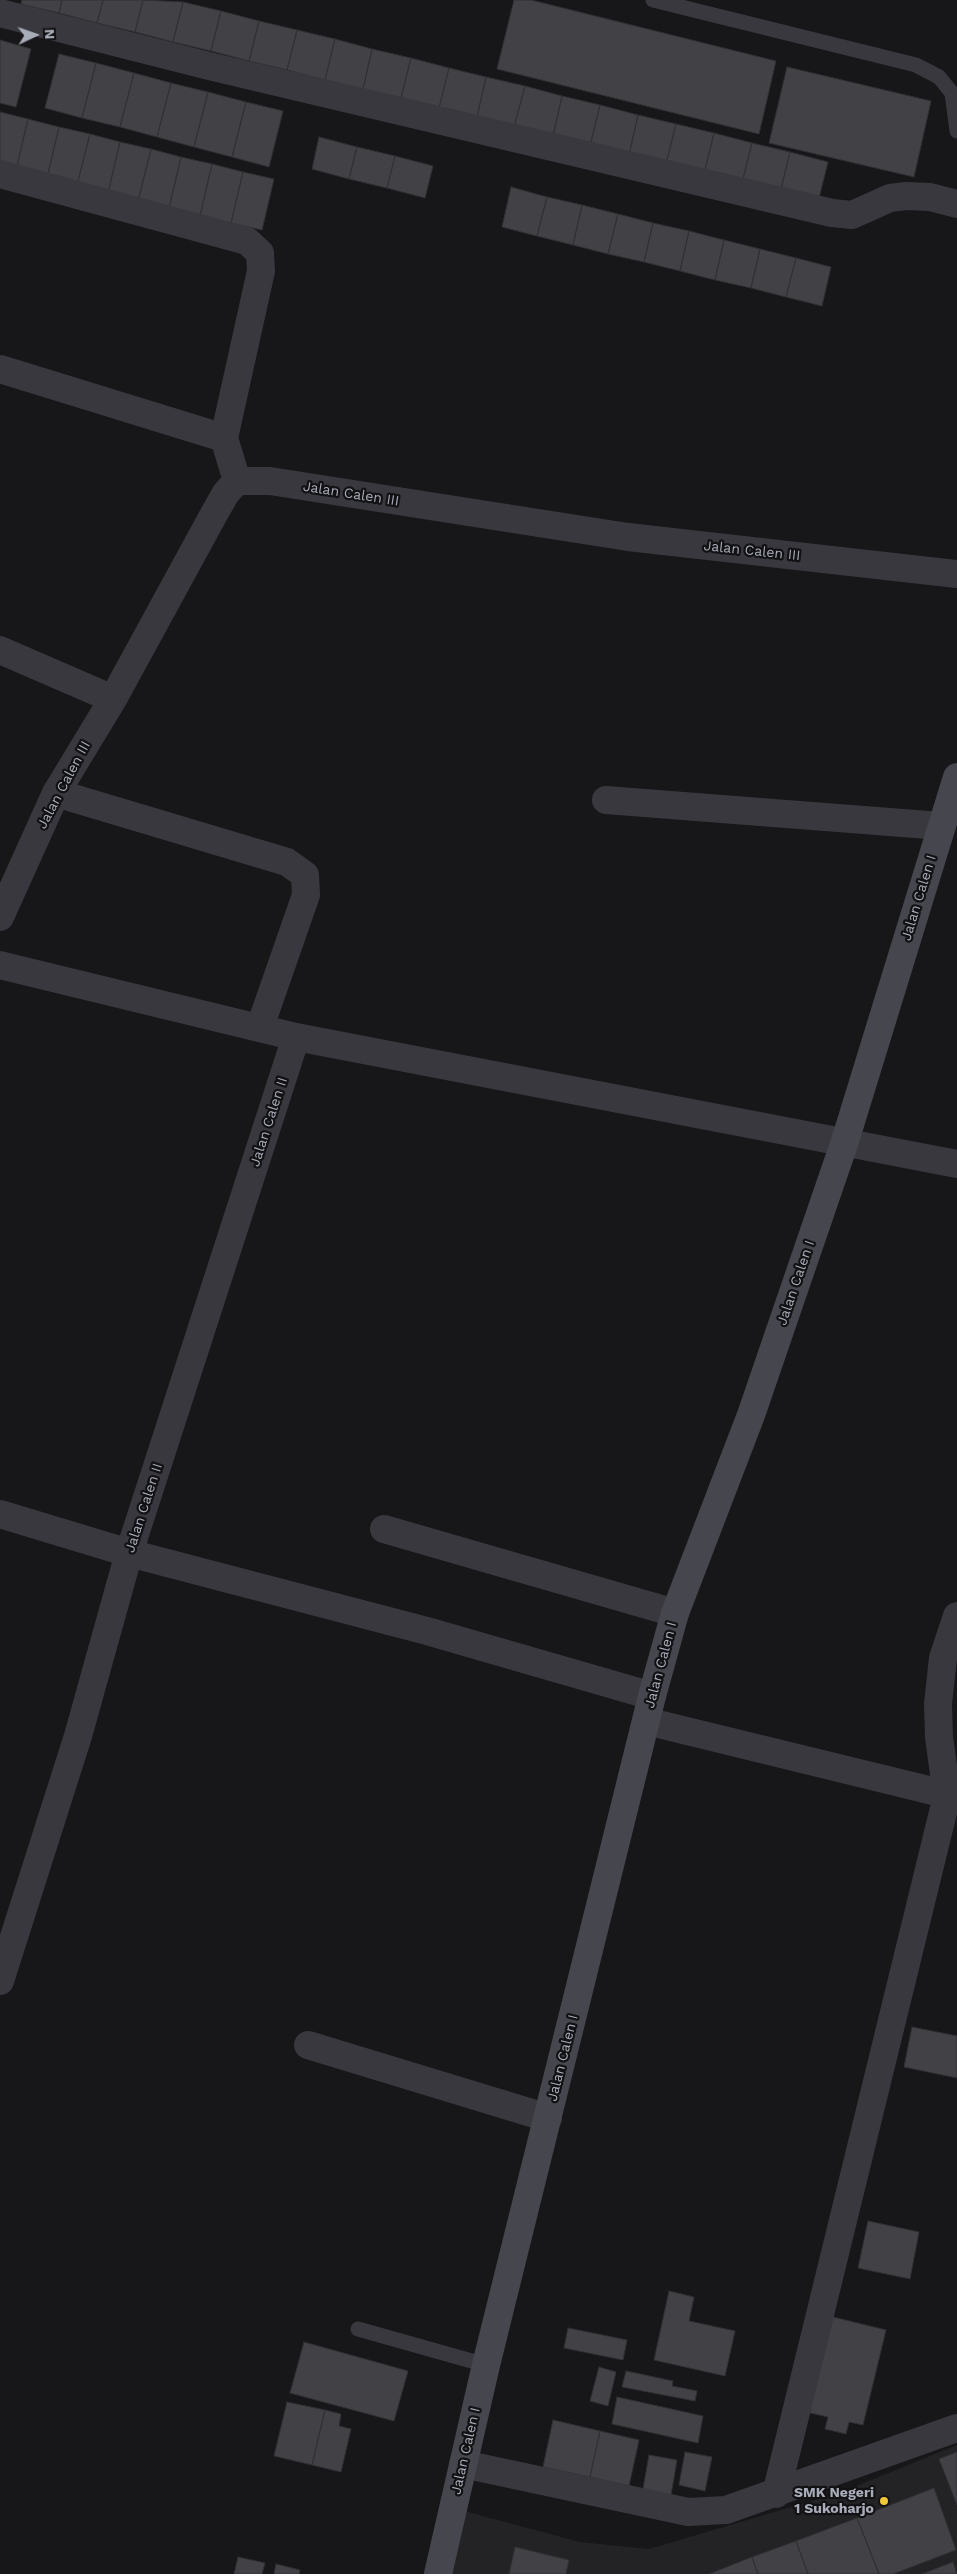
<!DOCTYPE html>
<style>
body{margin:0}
#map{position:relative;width:957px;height:2574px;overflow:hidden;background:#171719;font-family:"Work Sans",sans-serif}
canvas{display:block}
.north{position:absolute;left:10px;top:10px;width:50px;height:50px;-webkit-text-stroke:4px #121214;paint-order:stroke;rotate:87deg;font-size:14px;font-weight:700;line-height:20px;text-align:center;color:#a9acb9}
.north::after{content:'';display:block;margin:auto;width:18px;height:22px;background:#a9acb9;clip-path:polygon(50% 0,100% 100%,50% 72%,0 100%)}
</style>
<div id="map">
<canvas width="957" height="2574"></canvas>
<div class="north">N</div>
</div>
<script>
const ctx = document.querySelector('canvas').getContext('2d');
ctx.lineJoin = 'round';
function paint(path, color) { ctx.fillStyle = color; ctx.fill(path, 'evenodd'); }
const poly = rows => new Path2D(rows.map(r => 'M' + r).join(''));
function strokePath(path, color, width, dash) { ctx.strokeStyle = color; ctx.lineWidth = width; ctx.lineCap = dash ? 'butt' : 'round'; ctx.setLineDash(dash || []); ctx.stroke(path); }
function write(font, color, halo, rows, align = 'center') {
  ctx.font = font + ' "Work Sans",sans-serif'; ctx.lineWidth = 4.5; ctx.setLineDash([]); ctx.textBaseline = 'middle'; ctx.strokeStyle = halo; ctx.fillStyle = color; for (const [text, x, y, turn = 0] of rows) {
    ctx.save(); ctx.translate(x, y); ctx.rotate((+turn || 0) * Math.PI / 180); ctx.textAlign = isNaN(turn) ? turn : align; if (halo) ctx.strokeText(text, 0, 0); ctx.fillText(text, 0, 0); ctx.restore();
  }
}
const built = poly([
 [957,2445,957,2574,451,2574,464,2511,580,2542,649,2549,842,2492]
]);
const building = poly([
 [22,0,62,0,59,13,21,4,22,0],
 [62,0,103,0,97,23,59,13,62,0],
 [103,0,143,0,135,32,97,23,103,0],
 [143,0,183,2,173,42,135,32,143,0],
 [514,0,531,0,776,61,759,134,497,69,514,0],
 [183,2,221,11,211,51,173,42,183,2],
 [221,11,259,21,249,61,211,51,221,11],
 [259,21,297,30,287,70,249,61,259,21],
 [297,30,335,39,325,80,287,70,297,30],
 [335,39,372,49,363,89,325,80,335,39],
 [0,40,31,49,16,107,0,103,0,40],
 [372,49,411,58,401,98,363,89,372,49],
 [59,54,96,63,82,118,45,108,59,54],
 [411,58,449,68,439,108,401,98,411,58],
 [96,63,134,73,120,127,82,118,96,63],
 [787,67,931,101,914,177,769,143,787,67],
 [449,68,486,77,477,117,439,108,449,68],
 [134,73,171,83,157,137,120,127,134,73],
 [486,77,525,86,514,127,477,117,486,77],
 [171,83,208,92,194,147,157,137,171,83],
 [525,86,562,96,553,136,514,127,525,86],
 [208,92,246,102,232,157,194,147,208,92],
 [562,96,600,105,590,146,553,136,562,96],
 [246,102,283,111,269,167,232,157,246,102],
 [600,105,638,115,629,155,590,146,600,105],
 [0,112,28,119,16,170,0,166,0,112],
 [638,115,676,124,666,164,629,155,638,115],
 [28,119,59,127,47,178,16,170,28,119],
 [676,124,714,133,704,174,666,164,676,124],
 [59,127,90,134,77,185,47,178,59,127],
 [714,133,752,143,742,183,704,174,714,133],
 [90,134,120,142,108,193,77,185,90,134],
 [319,137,357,147,349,179,312,169,319,137],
 [120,142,151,149,138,201,108,193,120,142],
 [752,143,790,152,780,193,742,183,752,143],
 [357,147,395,156,387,188,349,179,357,147],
 [151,149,181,157,169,208,138,201,151,149],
 [790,152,828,162,818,202,780,193,790,152],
 [395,156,433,166,425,198,387,188,395,156],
 [181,157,212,164,200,216,169,208,181,157],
 [212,164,243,172,231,223,200,216,212,164],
 [243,172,274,179,262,230,231,223,243,172],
 [511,187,547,197,537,236,502,227,511,187],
 [547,197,582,205,573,245,537,236,547,197],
 [582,205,618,214,608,254,573,245,582,205],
 [618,214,653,223,644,262,608,254,618,214],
 [653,223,689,231,680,271,644,262,653,223],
 [689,231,724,240,715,280,680,271,689,231],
 [724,240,760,249,751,288,715,280,724,240],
 [760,249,796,258,786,297,751,288,760,249],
 [796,258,831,267,822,306,786,297,796,258],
 [912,2027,957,2036,957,2078,904,2067,912,2027],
 [868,2221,919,2232,910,2279,858,2268,868,2221],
 [669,2291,694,2297,689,2321,735,2331,725,2376,654,2360,669,2291],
 [829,2316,886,2330,863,2425,849,2422,846,2434,825,2429,828,2417,806,2412,829,2316],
 [568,2328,627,2340,623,2360,564,2348,568,2328],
 [304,2342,408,2371,394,2421,290,2393,304,2342],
 [599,2367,616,2372,608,2406,590,2401,599,2367],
 [626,2371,673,2381,672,2386,697,2391,695,2401,622,2387,626,2371],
 [617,2397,703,2416,698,2443,612,2424,617,2397],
 [287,2402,325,2410,312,2465,274,2456,287,2402],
 [325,2410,341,2414,339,2426,351,2429,341,2472,312,2465,325,2410],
 [553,2420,600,2431,590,2477,543,2467,553,2420],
 [600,2431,639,2440,629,2486,590,2477,600,2431],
 [685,2452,712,2457,705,2491,679,2485,685,2452],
 [957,2452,957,2505,939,2459,957,2452],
 [649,2455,677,2460,671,2495,643,2489,649,2455],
 [934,2488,956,2550,893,2574,879,2574,857,2518,934,2488],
 [857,2518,879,2574,808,2574,796,2541,857,2518],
 [796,2541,808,2574,758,2574,752,2557,796,2541],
 [515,2547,569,2560,566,2574,509,2574,515,2547],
 [238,2557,265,2563,262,2574,234,2574,238,2557],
 [752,2557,758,2574,709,2574,752,2557],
 [953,2562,957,2574,922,2574,953,2562],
 [276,2564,300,2570,299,2574,274,2574,276,2564]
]);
const lane = poly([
 [653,0,916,65,939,77,952,93,957,131],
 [358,2329,486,2365]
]);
const street = poly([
 [0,13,213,67,832,213,852,215,890,198,906,196,930,197,957,204],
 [0,174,247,241,260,253,261,271,224,438],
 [0,369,224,438,237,481],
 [0,650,113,699],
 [56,793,287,862,305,875,306,895,260,1027],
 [606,800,941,826],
 [0,917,56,793,113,699,214,514,226,493,237,481,270,481,628,537,957,574],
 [0,965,296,1037,957,1164],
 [0,1514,129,1553,427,1631,652,1696],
 [384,1529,675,1613],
 [646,1721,957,1797],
 [0,1981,78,1736,129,1553,296,1037],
 [308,2045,548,2118],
 [463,2464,688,2512,726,2510,957,2428],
 [776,2494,947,1796,939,1737,938,1704,943,1658,957,1616]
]);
const secondary = poly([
 [438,2574,486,2365,652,1696,675,1613,751,1415,845,1141,957,777]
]);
const markers = [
 [884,2501,5,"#f0c738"]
];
const streetNames = [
 ["Jalan Calen III",351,494,9],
 ["Jalan Calen III",752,551,6],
 ["Jalan Calen III",64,785,-62],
 ["Jalan Calen I",919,898,-73],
 ["Jalan Calen II",269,1122,-72],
 ["Jalan Calen I",796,1283,-71],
 ["Jalan Calen II",144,1508,-72],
 ["Jalan Calen I",661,1665,-75],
 ["Jalan Calen I",563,2058,-76],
 ["Jalan Calen I",466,2451,-77]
];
const poiNames = [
 ["SMK Negeri",874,2493],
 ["1 Sukoharjo",874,2509]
];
paint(built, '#232326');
paint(building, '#414146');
strokePath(building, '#313135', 1);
strokePath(lane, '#38383e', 15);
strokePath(street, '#38383e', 28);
strokePath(secondary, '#46474e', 28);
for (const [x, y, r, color] of markers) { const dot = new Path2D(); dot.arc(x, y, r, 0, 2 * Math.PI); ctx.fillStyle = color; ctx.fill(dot); strokePath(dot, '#121214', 2); }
write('14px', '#a9acb9', '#121214', streetNames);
write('bold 14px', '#a9acb9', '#121214', poiNames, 'right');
</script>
